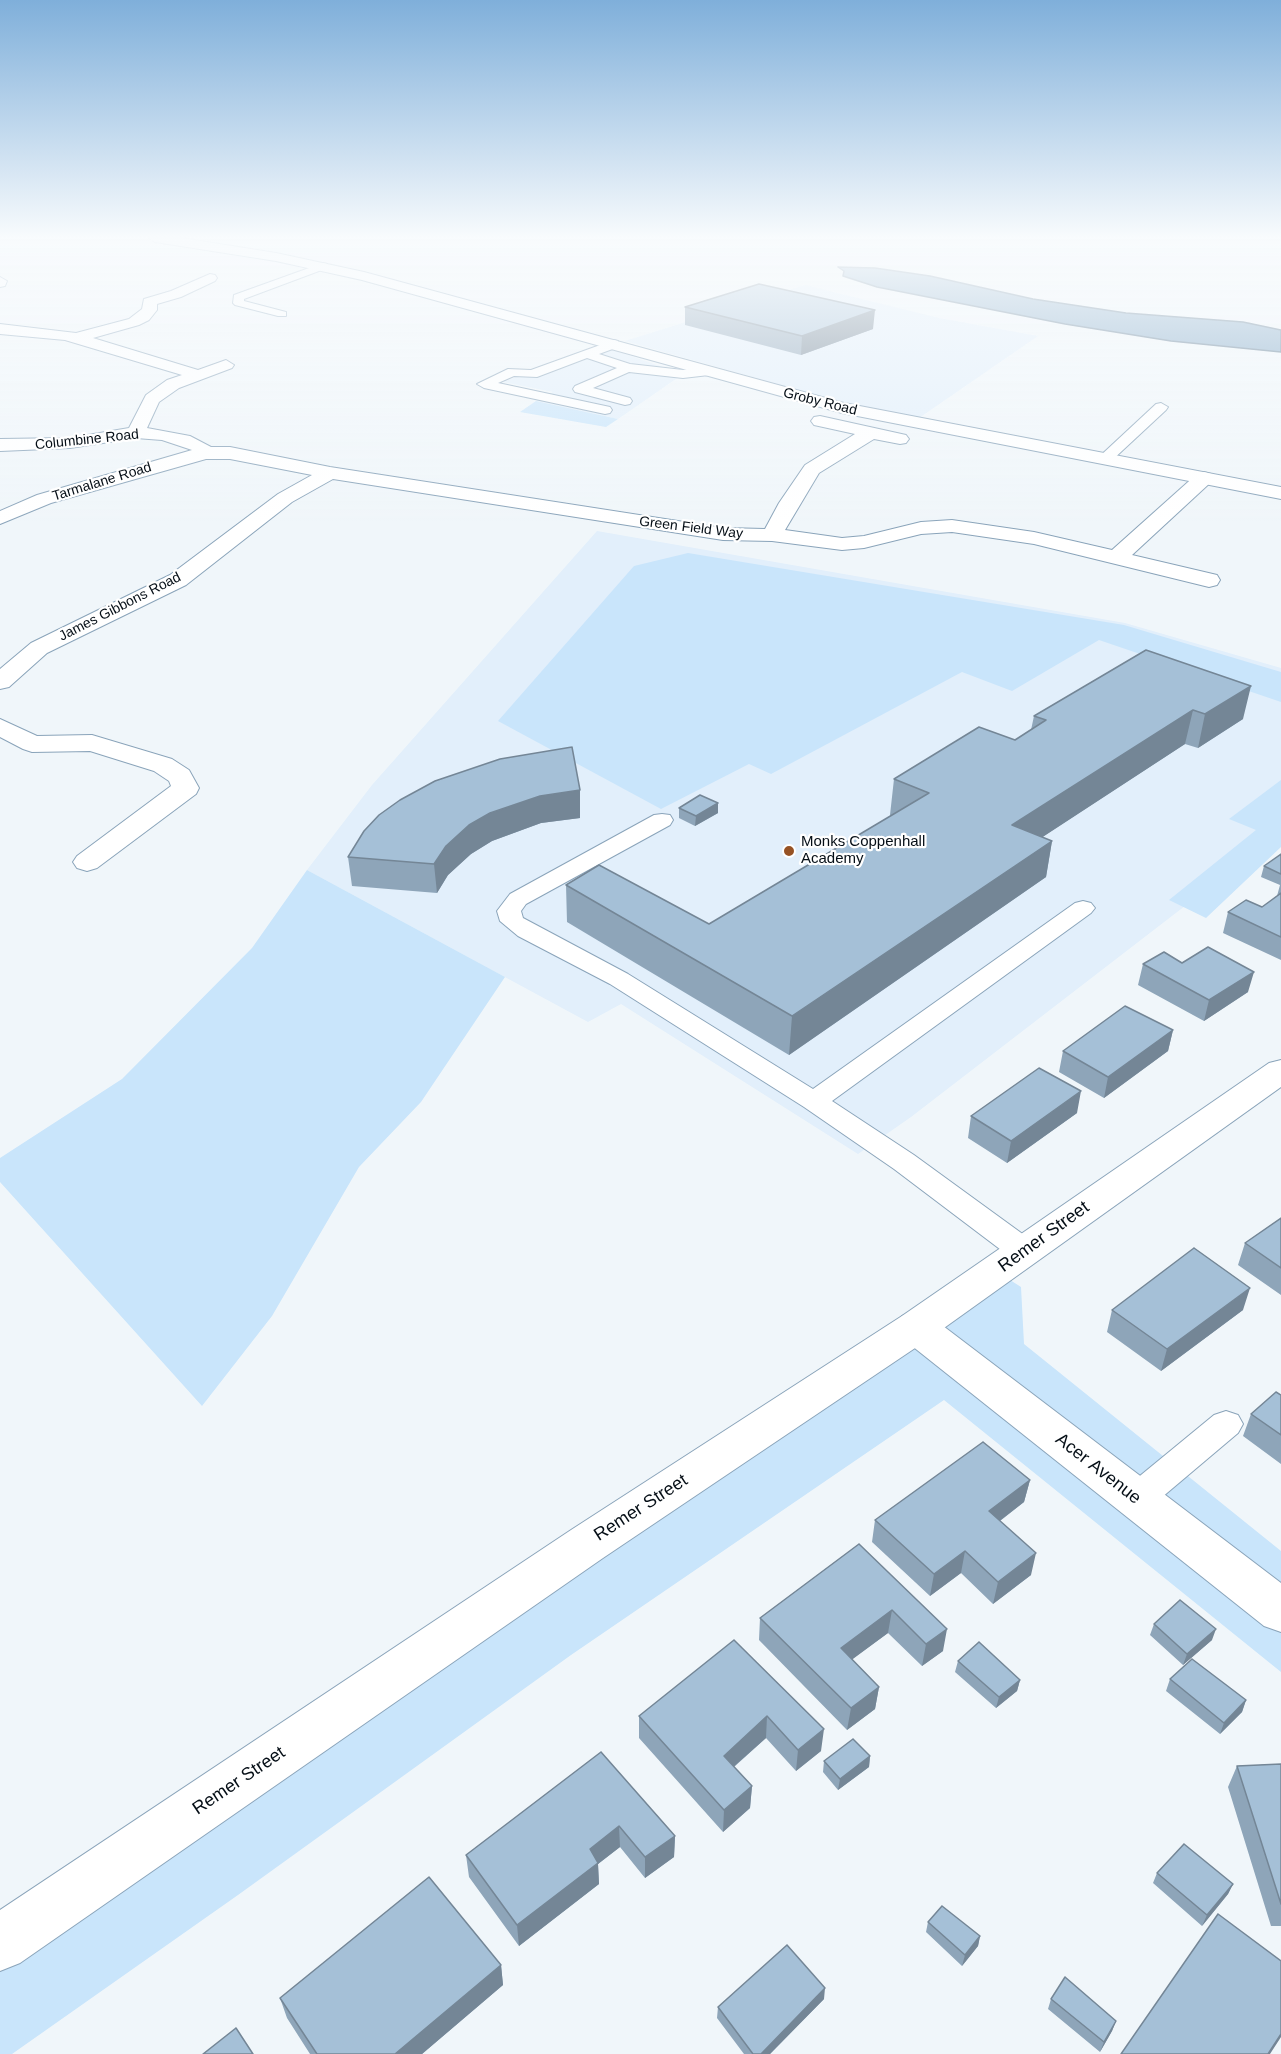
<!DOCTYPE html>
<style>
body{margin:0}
canvas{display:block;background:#f0f6fa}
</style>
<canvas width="1281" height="2054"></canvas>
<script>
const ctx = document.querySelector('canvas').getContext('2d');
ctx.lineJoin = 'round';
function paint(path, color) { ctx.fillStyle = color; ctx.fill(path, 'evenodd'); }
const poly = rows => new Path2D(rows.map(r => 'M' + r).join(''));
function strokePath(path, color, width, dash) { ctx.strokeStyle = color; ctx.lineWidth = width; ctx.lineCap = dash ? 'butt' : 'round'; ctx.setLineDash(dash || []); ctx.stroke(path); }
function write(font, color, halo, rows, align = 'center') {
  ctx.font = font + ' Arial,sans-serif'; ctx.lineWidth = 4.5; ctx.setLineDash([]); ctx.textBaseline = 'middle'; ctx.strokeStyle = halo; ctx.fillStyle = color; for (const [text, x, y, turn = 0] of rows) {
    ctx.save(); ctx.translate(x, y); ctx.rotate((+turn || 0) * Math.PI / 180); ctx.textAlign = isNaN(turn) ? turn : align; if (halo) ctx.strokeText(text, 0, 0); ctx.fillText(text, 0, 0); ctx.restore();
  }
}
const built = poly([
 [805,285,939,318,1038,336,919,418,831,399,625,341],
 [599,345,683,374,618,419,536,401,553,392,503,382],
 [597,531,1125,623,1281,668,1281,832,911,1117,858,1154,621,1004,588,1022,307,870,372,785]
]);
const green = poly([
 [536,401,618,419,606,427,520,412],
 [688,553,1124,625,1281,672,1281,702,1099,640,1012,691,962,672,771,774,749,764,661,809,498,721,634,566],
 [1281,780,1281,847,1206,918,1169,900,1256,830,1229,819],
 [307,870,505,977,421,1102,359,1167,272,1316,202,1406,0,1182,0,1158,122,1079,252,948],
 [996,1271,1021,1287,1024,1344,1281,1551,1281,1672,944,1400,571,1655,238,1895,12,2054,0,2054,0,1943]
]);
const water = poly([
 [838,267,875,268,930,276,1033,299,1126,313,1243,322,1281,330,1281,352,1171,341,1065,324,877,287,843,276,844,271,838,267]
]);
const lane = poly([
 [323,263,327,264,327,268,244,299,244,301,286,312,286,316,278,316,235,305,233,303,234,295,323,263],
 [614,340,618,341,618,347,599,354,630,364,683,370,709,367,715,371,709,375,683,378,629,372,593,388,630,398,632,401,630,404,625,405,575,392,573,389,575,386,617,368,587,358,537,377,514,376,498,383,610,407,612,410,610,413,605,414,484,388,477,384,508,369,531,370,614,340],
 [1161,403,1168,407,1166,410,1109,463,1099,463,1097,460,1099,457,1156,404,1161,403],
 [662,814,670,815,673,820,670,825,526,904,521,911,523,918,628,974,813,1089,1075,903,1083,901,1091,903,1095,908,1091,913,832,1101,914,1155,1035,1243,1039,1251,1035,1259,1024,1262,1013,1259,894,1169,804,1107,610,984,518,936,500,921,497,911,510,894,654,815,662,814],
 [1226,1411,1238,1415,1243,1424,1238,1433,1148,1509,1136,1514,1124,1509,1119,1499,1124,1489,1214,1415,1226,1411]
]);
const street = poly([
 [210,274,215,275,217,278,215,281,181,297,157,304,157,310,149,320,139,325,93,338,198,370,226,360,234,365,232,368,179,388,159,402,147,428,190,436,211,447,230,447,330,467,723,528,765,529,779,503,805,465,855,434,814,425,811,421,814,417,820,416,906,435,909,439,906,443,900,444,874,439,819,473,785,530,842,538,864,536,921,522,952,520,1034,532,1112,550,1197,474,1204,472,1211,474,1214,478,1211,482,1132,555,1217,575,1220,580,1217,585,1209,587,1034,544,952,532,921,534,864,548,842,550,772,541,723,540,333,479,292,502,186,585,47,653,9,687,0,689,0,669,31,643,170,575,278,494,312,475,230,459,206,459,51,503,0,524,0,511,37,495,192,450,162,440,136,438,70,448,0,451,0,439,70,438,129,428,146,395,167,380,182,375,65,340,0,334,0,324,76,333,129,319,142,309,144,299,171,291,210,274],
 [0,277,7,281,5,286,0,287,0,277],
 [0,719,37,736,92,735,172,759,189,770,199,788,196,794,97,868,87,871,77,868,73,862,77,856,171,786,169,781,154,771,90,751,32,752,23,749,0,737,0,719],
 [916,1312,930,1316,1281,1583,1281,1632,1264,1626,902,1338,896,1327,902,1316,916,1312]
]);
const secondary = poly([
 [149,238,182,238,276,253,364,272,844,403,1281,487,1281,499,842,413,362,280,276,261,155,242,149,238],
 [1281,1060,1281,1087,930,1338,603,1558,20,1963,0,1971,0,1910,571,1530,902,1316,1269,1063,1281,1060]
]);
const wall = poly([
 [685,307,873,329,801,355,685,325],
 [1146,650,1243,719,1198,748,1185,744,1042,837,1052,841,1046,877,789,1055,567,922,566,885,709,924,892,815,890,815,894,779,1015,740,1031,730,1034,716],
 [580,790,580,818,541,823,492,841,471,854,448,875,437,893,352,886,348,857],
 [679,808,718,813,695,826,679,818],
 [1281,854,1281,960,1223,933,1228,912,1262,907,1277,896,1280,885,1261,877,1264,866],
 [1182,963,1248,992,1204,1021,1138,985,1143,964],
 [1173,1030,1168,1051,1104,1098,1059,1072,1063,1051],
 [1077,1113,1007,1163,968,1138,971,1116],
 [1281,1218,1281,1295,1238,1265,1245,1243],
 [1112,1310,1243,1310,1161,1371,1107,1332],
 [1281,1395,1281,1464,1243,1436,1251,1414],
 [1030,1480,1024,1502,1000,1521,1031,1575,993,1604,961,1573,930,1596,872,1542,875,1520],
 [859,1544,943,1651,922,1666,888,1633,852,1659,879,1687,875,1709,847,1730,759,1640,760,1618],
 [1154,1624,1212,1640,1183,1665,1150,1635],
 [734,1640,821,1751,796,1771,766,1738,734,1767,752,1786,750,1808,723,1832,639,1738,639,1716],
 [958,1661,1020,1680,1017,1691,996,1708,955,1672],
 [1170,1679,1246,1700,1242,1712,1220,1734,1166,1691],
 [601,1752,675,1836,674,1857,645,1878,620,1847,598,1864,599,1884,519,1946,469,1877,466,1855],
 [870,1756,869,1767,838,1790,823,1772,824,1761],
 [1281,1764,1281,1926,1271,1926,1228,1787,1237,1766],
 [1157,1873,1233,1884,1228,1894,1202,1926,1153,1883],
 [928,1922,980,1936,978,1946,962,1966,926,1932],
 [501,1965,503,1985,422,2054,310,2054,287,2018,280,1998],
 [824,1999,770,2054,744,2054,717,2018,718,2007],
 [1051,1999,1116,2021,1112,2031,1100,2052,1048,2009]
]);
const shadedWall = poly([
 [875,310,873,329,801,355,802,336],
 [1251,686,1243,719,1198,748,1205,714],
 [1193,710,1185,744,1006,861,1012,825],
 [580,790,580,818,541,823,492,841,471,854,448,875,437,893,434,864,446,846,469,825,490,813,540,796],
 [718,803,718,813,695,826,696,816],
 [1052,841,1046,877,789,1055,792,1016],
 [1254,972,1248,992,1204,1021,1209,1000],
 [1173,1030,1168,1051,1104,1098,1108,1077],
 [1081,1091,1077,1113,1007,1163,1011,1141],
 [1250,1288,1243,1310,1161,1371,1167,1349],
 [1030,1480,1024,1502,984,1533,989,1511],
 [965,1551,961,1573,930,1596,934,1574],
 [1036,1553,1031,1575,993,1604,998,1582],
 [892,1610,888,1633,838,1670,841,1648],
 [947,1629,943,1651,922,1666,926,1644],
 [1216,1629,1212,1640,1183,1665,1187,1654],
 [1020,1680,1017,1691,996,1708,999,1697],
 [879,1687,875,1709,847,1730,851,1708],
 [1246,1700,1242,1712,1220,1734,1224,1723],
 [767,1716,766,1738,722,1777,724,1756],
 [824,1729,821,1751,796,1771,798,1750],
 [870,1756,869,1767,838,1790,840,1779],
 [752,1786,750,1808,723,1832,724,1810],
 [619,1826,620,1847,598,1864,599,1884,519,1946,517,1925,590,1849],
 [675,1836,674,1857,645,1878,645,1857],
 [1233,1884,1228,1894,1202,1926,1207,1915],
 [980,1936,978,1946,962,1966,965,1955],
 [501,1965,503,1985,422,2054,395,2054],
 [825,1988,824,1999,770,2054,761,2054],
 [1116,2021,1112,2031,1100,2052,1104,2042],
 [1281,2034,1281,2037,1270,2054,1268,2054]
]);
const building = poly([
 [759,284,875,310,802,336,685,307,759,284],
 [1146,650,1251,686,1205,714,1193,710,1012,825,1052,841,792,1016,566,885,599,865,709,924,929,793,894,779,979,727,1015,740,1046,720,1034,716,1146,650],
 [572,747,580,790,540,796,490,813,469,825,446,846,434,864,348,857,364,831,379,815,400,800,435,781,500,759,572,747],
 [700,795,718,803,696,816,679,808,700,795],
 [1281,854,1281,874,1264,866,1281,854],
 [1281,893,1281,937,1228,912,1246,900,1262,907,1281,893],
 [1208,947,1254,972,1209,1000,1143,964,1164,952,1182,963,1208,947],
 [1125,1006,1173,1030,1108,1077,1063,1051,1125,1006],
 [1039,1068,1081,1091,1011,1141,971,1116,1039,1068],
 [1281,1218,1281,1268,1245,1243,1281,1218],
 [1194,1248,1250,1288,1167,1349,1112,1310,1194,1248],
 [1276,1392,1281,1395,1281,1435,1251,1414,1276,1392],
 [983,1442,1030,1480,989,1511,1036,1553,998,1582,965,1551,934,1574,875,1520,983,1442],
 [859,1544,947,1629,926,1644,892,1610,841,1648,879,1687,851,1708,760,1618,859,1544],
 [1180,1600,1216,1629,1187,1654,1154,1624,1180,1600],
 [734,1640,824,1729,798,1750,767,1716,724,1756,752,1786,724,1810,639,1716,734,1640],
 [979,1642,1020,1680,999,1697,958,1661,979,1642],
 [1192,1659,1246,1700,1224,1723,1170,1679,1192,1659],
 [853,1739,870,1756,840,1779,824,1761,853,1739],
 [601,1752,675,1836,645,1857,619,1826,590,1849,598,1863,517,1925,466,1855,601,1752],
 [1281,1764,1281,1904,1237,1766,1281,1764],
 [1184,1844,1233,1884,1207,1915,1157,1873,1184,1844],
 [429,1877,501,1965,395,2054,317,2054,280,1998,429,1877],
 [942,1906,980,1936,965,1955,928,1922,942,1906],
 [1218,1914,1281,1961,1281,2034,1268,2054,1121,2054,1218,1914],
 [787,1945,825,1988,761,2054,753,2054,718,2007,787,1945],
 [1065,1977,1116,2021,1104,2042,1051,1999,1065,1977],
 [236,2028,253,2054,203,2054,236,2028]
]);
const markers = [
 [789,851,6,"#965224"]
];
const farStreetnames = [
 ["Groby Road",820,402,14],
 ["Columbine Road",87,440,-6],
 ["Tarmalane Road",102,482,-17],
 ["Green Field Way",691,528,7],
 ["James Gibbons Road",120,607,-27]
];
const poiNames = [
 ["Monks Coppenhall",801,842],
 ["Academy",801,859]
];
const nearStreetnames = [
 ["Remer Street",1044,1237,-36],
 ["Acer Avenue",1098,1469,38],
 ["Remer Street",641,1508,-33],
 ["Remer Street",239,1781,-34]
];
paint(built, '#e2effb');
paint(green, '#c9e5fb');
paint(water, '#81a7c6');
strokePath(water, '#5c7991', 1.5);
strokePath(lane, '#8aa4ba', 2);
strokePath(street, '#8aa4ba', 2);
strokePath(secondary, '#8aa4ba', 2);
paint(lane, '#fff');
paint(street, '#fff');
paint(secondary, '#fff');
paint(wall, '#8ea5b9');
paint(shadedWall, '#748696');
paint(building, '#a5c0d7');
strokePath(building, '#748696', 1.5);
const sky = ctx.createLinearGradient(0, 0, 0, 526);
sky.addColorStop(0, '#7fafda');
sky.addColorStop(0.45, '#f8fbfd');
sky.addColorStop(1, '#f8fbfd00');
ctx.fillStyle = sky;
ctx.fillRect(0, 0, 1281, 526);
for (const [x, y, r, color] of markers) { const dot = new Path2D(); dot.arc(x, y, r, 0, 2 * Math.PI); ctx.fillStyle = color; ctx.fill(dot); strokePath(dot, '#fff', 2); }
write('14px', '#050e16', '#fff', farStreetnames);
write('15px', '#050e16', '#fff', poiNames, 'left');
write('18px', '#050e16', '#fff', nearStreetnames);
</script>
